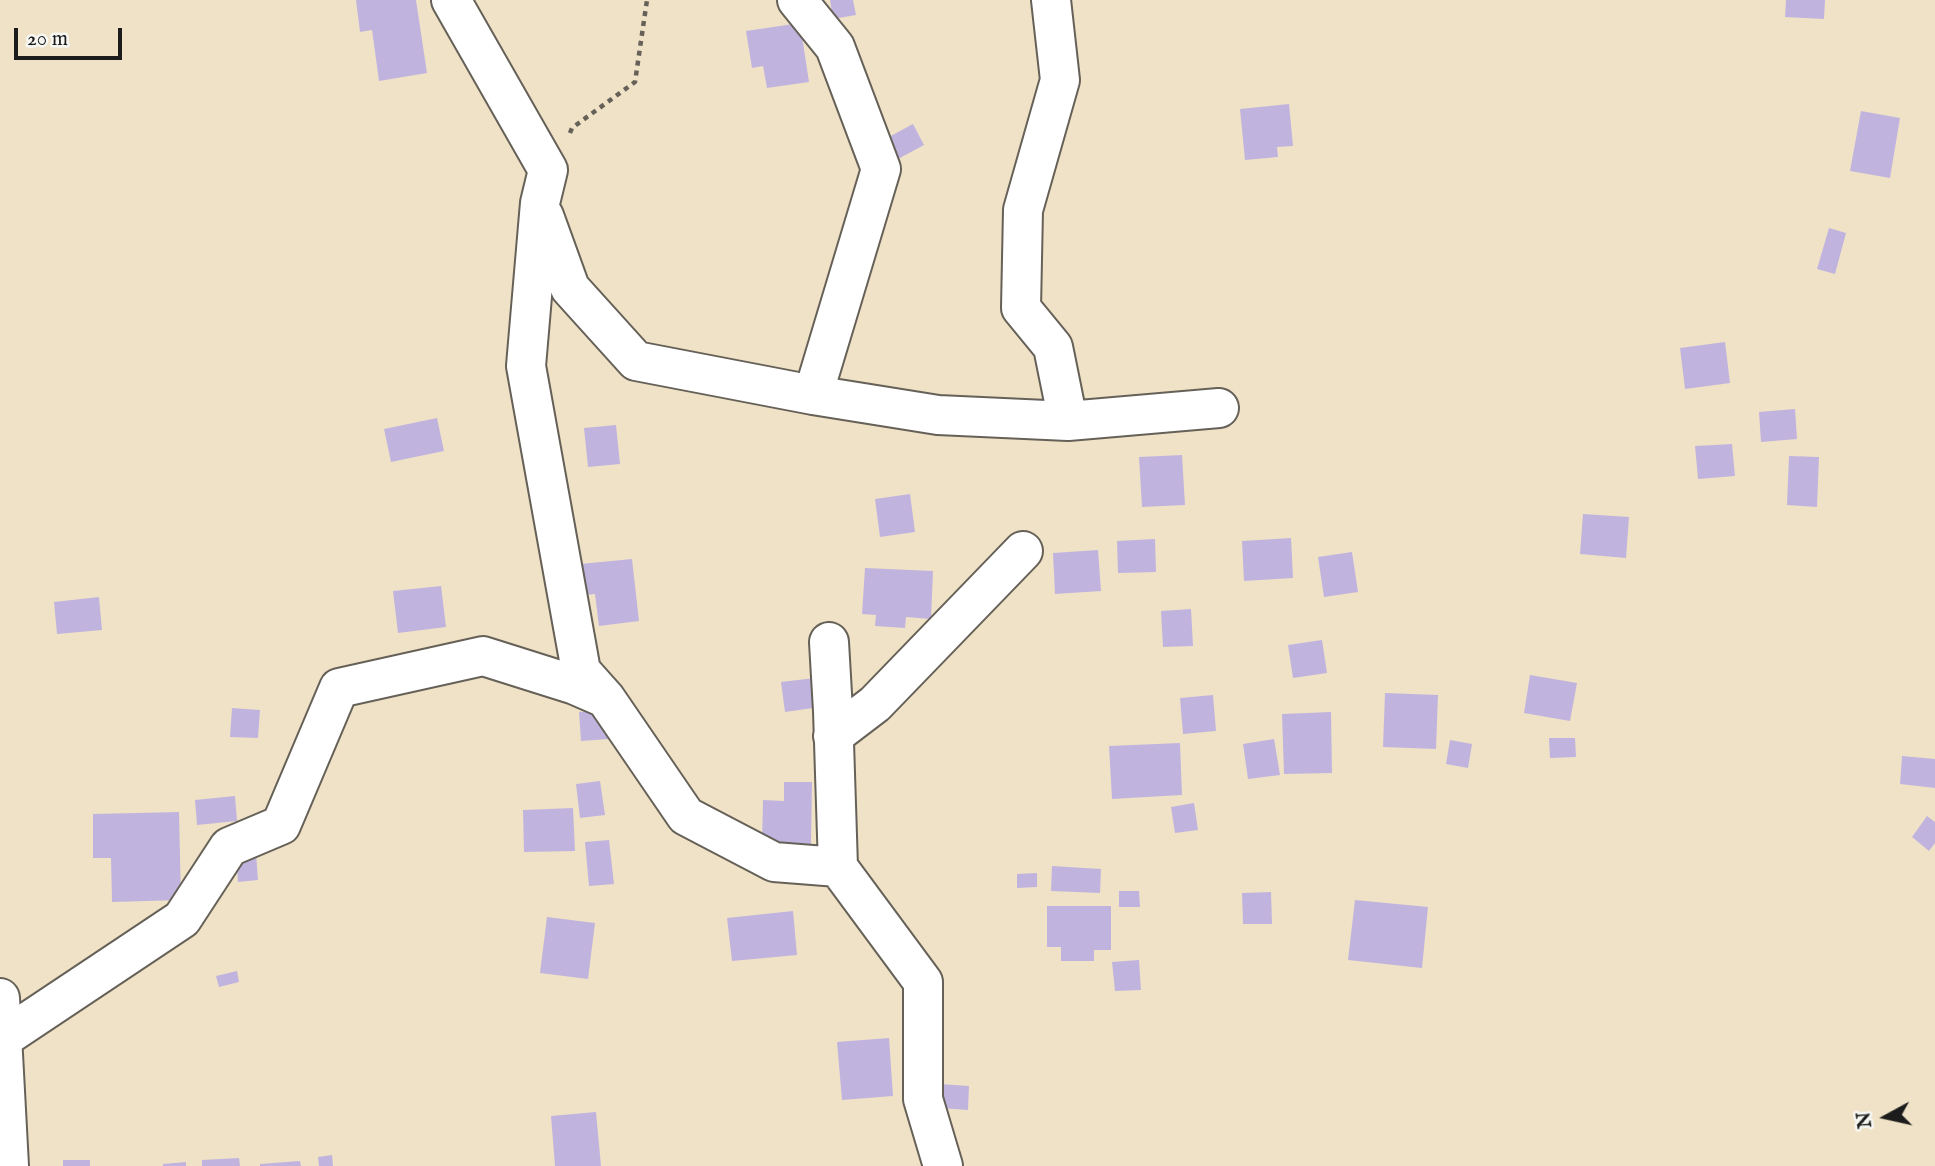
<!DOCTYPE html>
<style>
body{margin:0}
#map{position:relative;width:1935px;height:1166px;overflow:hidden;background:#f0e2c6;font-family:"IM FELL English",serif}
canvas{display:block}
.north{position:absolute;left:1851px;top:1082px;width:70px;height:70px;-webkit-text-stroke:5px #f6f6f2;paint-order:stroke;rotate:262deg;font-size:19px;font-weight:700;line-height:28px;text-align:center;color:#1c1c1c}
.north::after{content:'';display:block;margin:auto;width:24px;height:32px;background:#1c1c1c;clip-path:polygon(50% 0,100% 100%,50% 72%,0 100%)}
.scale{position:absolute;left:14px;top:28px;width:108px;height:32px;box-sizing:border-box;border:4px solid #1c1c1c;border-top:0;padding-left:9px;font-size:21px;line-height:24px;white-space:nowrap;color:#1c1c1c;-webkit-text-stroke:5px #f6f6f2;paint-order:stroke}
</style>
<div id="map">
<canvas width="1935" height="1166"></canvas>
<div class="north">N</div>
<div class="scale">20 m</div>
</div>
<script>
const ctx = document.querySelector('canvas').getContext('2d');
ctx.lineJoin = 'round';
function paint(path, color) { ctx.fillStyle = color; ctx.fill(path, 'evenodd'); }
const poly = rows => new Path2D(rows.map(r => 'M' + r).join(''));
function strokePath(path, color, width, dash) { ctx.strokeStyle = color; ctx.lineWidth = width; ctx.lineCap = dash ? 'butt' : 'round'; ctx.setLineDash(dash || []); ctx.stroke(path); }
const building = poly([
 [356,0,416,0,427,73,379,81,372,30,360,32],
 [830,0,853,0,856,15,833,19],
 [1786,0,1825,0,1824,19,1785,17],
 [800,23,809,82,767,88,763,66,752,68,746,31],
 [1289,104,1293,146,1277,147,1278,157,1245,160,1240,109],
 [1861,111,1900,118,1890,178,1850,171],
 [913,124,924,145,898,159,887,138],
 [1829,228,1846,233,1835,274,1817,269],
 [1725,342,1730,383,1685,389,1680,348],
 [1795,409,1797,439,1761,442,1759,412],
 [437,418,444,451,391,462,384,429],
 [616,425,620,464,588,467,584,428],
 [1732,444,1735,476,1698,479,1695,446],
 [1182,455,1185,505,1142,507,1139,457],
 [1789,456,1819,457,1817,507,1787,505],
 [910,494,915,532,880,537,875,499],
 [1583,514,1629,517,1626,558,1580,554],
 [1291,538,1293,578,1244,581,1242,541],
 [1155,539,1156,572,1118,573,1117,541],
 [1098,550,1101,591,1055,594,1053,553],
 [1352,552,1358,592,1324,597,1318,557],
 [632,559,639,621,599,626,595,594,584,595,580,564],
 [865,568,933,571,931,619,906,617,905,628,875,626,876,615,862,614],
 [441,586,446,627,398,633,393,591],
 [99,597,102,630,57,634,54,602],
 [1191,609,1193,646,1163,647,1161,611],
 [1322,640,1327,673,1293,678,1288,645],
 [1530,675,1577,683,1570,721,1524,713],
 [823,677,827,706,785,712,781,682],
 [1385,693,1438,695,1436,749,1383,747],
 [1213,695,1216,731,1183,734,1180,698],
 [232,708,260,710,258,738,230,737],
 [607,710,609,739,581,741,579,712],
 [1331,712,1332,773,1284,774,1282,714],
 [1549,738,1575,738,1576,757,1550,758],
 [1274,739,1280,775,1248,779,1243,744],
 [1450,740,1472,744,1468,768,1446,764],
 [1180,743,1182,795,1112,799,1109,746],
 [1902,756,1935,759,1935,788,1900,784],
 [600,781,605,815,580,818,576,784],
 [784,782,812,782,811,845,762,844,763,800,784,801],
 [235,796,237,821,197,825,195,800],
 [1194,803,1198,830,1175,833,1171,807],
 [573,808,575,851,524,852,523,810],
 [179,812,181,900,112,902,111,858,93,858,93,814],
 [1927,816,1935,822,1935,843,1929,851,1912,837],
 [609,840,614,884,589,886,585,842],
 [256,853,258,880,238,882,236,855],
 [1052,866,1101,869,1100,893,1051,891],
 [1037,873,1037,887,1017,888,1017,874],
 [1119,891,1139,891,1140,907,1119,907],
 [1271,892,1272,924,1243,924,1242,893],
 [1355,900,1428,907,1422,968,1348,960],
 [1047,906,1111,906,1111,950,1094,950,1094,961,1061,961,1061,947,1047,947],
 [793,911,797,955,732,961,727,918],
 [547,917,595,923,588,979,540,973],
 [1139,960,1141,990,1115,991,1112,962],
 [237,971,239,982,219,987,216,976],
 [889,1038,893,1096,842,1100,837,1042],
 [940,1084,969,1086,968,1110,940,1108],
 [596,1112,601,1166,555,1166,551,1116],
 [332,1155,333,1166,319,1166,318,1157],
 [239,1158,240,1166,202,1166,202,1160],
 [63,1160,90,1160,90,1166,63,1166],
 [300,1161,301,1166,260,1166,260,1164],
 [186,1162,186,1166,163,1166,163,1164]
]);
const path = poly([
 [570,133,572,128,635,82,647,0]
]);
const minor = poly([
 [451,0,548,170,540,203,526,366,581,671,606,699,686,816,774,862,838,867,923,982,923,1099,943,1166],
 [1051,0,1060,80,1023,210,1021,308,1053,347,1068,421],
 [544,216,570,288,636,361,813,395,881,169,835,47,797,0],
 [813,395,938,415,1068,421,1219,408],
 [829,642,833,711,838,867],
 [833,736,875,704,1023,551],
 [0,998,9,1166],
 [2,1039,182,919,229,847,281,825,339,688,483,656,575,685,605,698]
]);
paint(building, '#c0b4df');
strokePath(minor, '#666158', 42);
strokePath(path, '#666158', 4.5, [5, 5]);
strokePath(minor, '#fff', 38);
</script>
